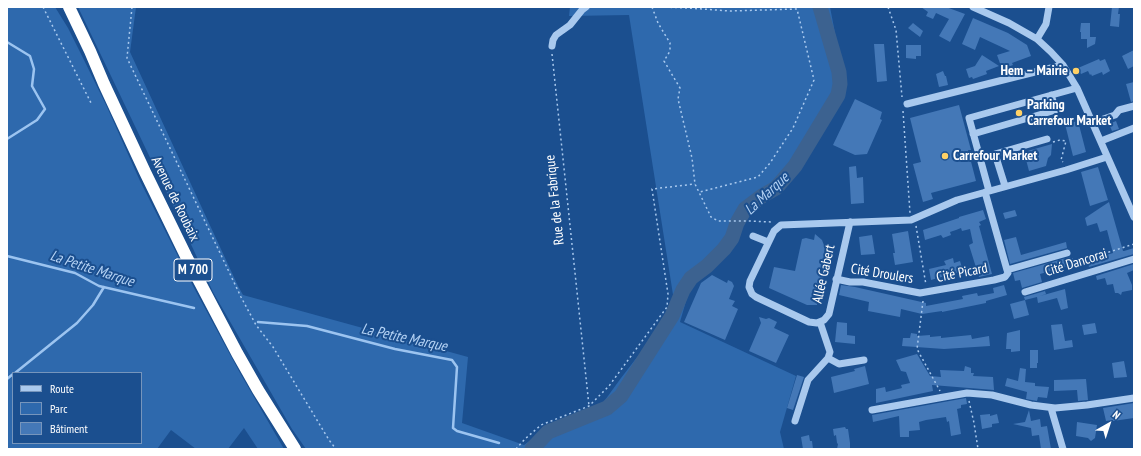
<!DOCTYPE html>
<meta charset="utf-8">
<style>
body{margin:0}
#map{position:relative;width:1141px;height:456px;overflow:hidden;background:#1b4f8f;font-family:"PT Sans Narrow",sans-serif}
canvas{display:block}
.frame{position:absolute;inset:0;border:8px solid #fff;pointer-events:none}
.legend{position:absolute;left:12px;top:372px;width:130px;height:72px;box-sizing:border-box;background:#1b4f8f;border:1px solid #7695bc;margin:0;padding:5px 7px;list-style:none;font-size:12px;color:#fff}
.legend li{display:flex;align-items:center;gap:8px;height:20px}
.legend b{width:20px;border:1px solid #7695bc}
.north{position:absolute;left:1089px;top:404px;width:40px;height:40px;-webkit-text-stroke:3px #1b4f8f;paint-order:stroke;rotate:39deg;font-size:11px;font-weight:700;line-height:16px;text-align:center;color:#fff}
.north::after{content:'';display:block;margin:auto;width:14px;height:18px;background:#fff;clip-path:polygon(50% 0,100% 100%,50% 72%,0 100%)}
</style>
<div id="map">
<canvas width="1141" height="456"></canvas>
<div class="frame"></div>
<ul class="legend">
<li><b style="height:5px;background:#a9c9ee"></b>Route</li>
<li><b style="height:11px;background:#2e69ad"></b>Parc</li>
<li><b style="height:11px;background:#4478b7"></b>Bâtiment</li>
</ul>
<div class="north">N</div>
</div>
<script>
const ctx = document.querySelector('canvas').getContext('2d');
ctx.lineJoin = 'round';
function paint(path, color) { ctx.fillStyle = color; ctx.fill(path, 'evenodd'); }
const poly = rows => new Path2D(rows.map(r => 'M' + r).join(''));
function strokePath(path, color, width, dash) { ctx.strokeStyle = color; ctx.lineWidth = width; ctx.lineCap = dash ? 'butt' : 'round'; ctx.setLineDash(dash || []); ctx.stroke(path); }
function write(font, color, halo, rows, align = 'center') {
  ctx.font = font + ' "PT Sans Narrow",sans-serif'; ctx.lineWidth = 4; ctx.setLineDash([]); ctx.textBaseline = 'middle'; ctx.strokeStyle = halo; ctx.fillStyle = color; for (const [text, x, y, turn = 0] of rows) {
    ctx.save(); ctx.translate(x, y); ctx.rotate((+turn || 0) * Math.PI / 180); ctx.textAlign = isNaN(turn) ? turn : align; if (halo) ctx.strokeText(text, 0, 0); ctx.fillText(text, 0, 0); ctx.restore();
  }
}
const green = poly([
 [7,7,55,7,68,28,84,60,107,107,140,181,193,286,240,373,284,449,258,449,244,428,228,449,196,449,171,430,157,449,7,449],
 [13,373,141,373,141,443,13,443],
 [78,7,136,7,130,52,238,286,243,295,468,357,462,423,524,445,548,427,600,407,621,378,655,334,674,301,629,15,569,16,570,7,830,7,845,85,832,115,785,186,761,201,747,213,723,257,690,287,680,322,796,376,780,432,784,449,306,449,292,429,213,292,177,214]
]);
const stream = poly([
 [7,42,30,56,34,69,32,86,45,109,37,120,7,139],
 [7,256,75,273,99,286,194,308],
 [258,322,307,326,395,349,452,360,457,367,453,428,457,431,499,443],
 [15,373,77,323,93,305,104,287],
 [7,379,13,374]
]);
const river = poly([
 [532,449,548,432,607,408,621,396,672,316,683,290,691,278,707,266,724,249,732,238,737,223,745,209,762,196,776,188,795,166,838,95,840,84,839,72,820,7]
]);
const building = poly([
 [921,7,946,7,965,14,950,42,939,36,949,19,936,13,933,19,926,16,928,12],
 [1112,7,1119,7,1118,14,1120,14,1119,27,1110,26],
 [973,18,1008,33,1027,45,1031,56,1012,63,1013,65,1002,69,997,55,1010,51,980,37,975,50,962,44],
 [913,23,923,31,920,37,908,28],
 [1081,23,1090,23,1090,37,1096,37,1095,44,1087,48,1087,39,1081,39,1081,32,1080,32],
 [874,44,884,44,887,81,877,82],
 [906,45,921,45,921,56,916,56,916,59,906,58],
 [1134,50,1134,66,1128,69,1122,56],
 [982,55,999,66,986,71,987,74,973,79,972,77,969,78,966,69,975,66],
 [1099,59,1100,61,1105,59,1110,71,1103,75,1102,72,1092,76,1091,74,1090,75,1088,71,1081,74,1078,68],
 [943,71,945,76,946,76,948,85,939,87,936,74],
 [1134,82,1134,101,1131,102,1126,84],
 [855,99,882,112,880,119,882,120,867,154,855,155,833,145],
 [959,105,971,150,968,150,976,181,931,193,933,199,923,202,913,164,921,162,910,118],
 [1078,121,1086,152,1073,156,1065,124],
 [1116,121,1119,129,1112,131,1109,124],
 [1052,144,1051,155,1048,158,1046,166,1029,171,1024,152],
 [856,166,857,178,863,177,864,203,851,204,849,167],
 [1098,167,1108,200,1090,206,1081,172],
 [1109,202,1123,251,1124,251,1134,248,1134,254,1089,267,1087,261,1113,253,1107,230,1100,232,1097,223,1087,226,1085,218],
 [983,210,986,219,979,222,981,225,979,226,992,274,979,277,969,245,973,243,970,229,962,231,961,228,956,230,950,232,951,235,943,238,941,235,925,240,923,230,959,218,959,217],
 [1015,210,1017,216,1005,219,1003,213],
 [908,231,913,262,895,265,893,253,895,253,892,234],
 [815,234,822,240,825,248,830,249,817,305,807,305,769,288,774,267,795,271,802,239,806,238,814,240],
 [872,235,875,254,861,255,859,237],
 [1016,237,1021,255,1066,242,1067,248,1010,264,1004,240],
 [1070,257,1072,265,1040,274,1042,282,1022,288,1020,280,1015,281,1013,273],
 [953,258,954,263,960,261,963,271,931,280,929,269,946,265,944,261],
 [1134,264,1134,270,1127,273,1132,285,1132,290,1122,292,1121,295,1118,293,1115,293,1113,284,1107,285,1105,278,1097,280,1096,276],
 [712,275,727,283,728,280,732,282,734,286,729,299,735,301,732,306,738,309,725,340,684,322,701,283],
 [841,285,855,287,926,303,926,306,963,299,962,296,977,293,978,296,994,293,993,288,1004,285,1007,295,986,301,986,303,942,312,942,311,922,314,901,309,900,317,868,311,869,302,839,295],
 [1065,289,1068,308,1061,310,1057,298,1038,303,1037,297,1025,300,1024,297,1045,291,1046,294,1040,296],
 [1025,300,1029,315,1014,319,1010,304],
 [759,317,766,319,769,318,777,322,774,328,789,335,776,363,749,351,761,323],
 [837,322,847,323,847,335,855,336,855,344,835,342],
 [1095,323,1097,333,1084,335,1082,325],
 [1062,324,1065,341,1072,340,1073,347,1054,350,1051,325],
 [1020,330,1020,351,1011,352,1011,349,1006,349,1007,333],
 [911,333,917,334,917,336,930,335,930,337,941,336,941,338,971,335,972,339,989,336,990,346,944,349,902,346,903,338,910,338],
 [1030,350,1038,350,1038,363,1037,363,1037,368,1030,368],
 [917,354,930,376,941,377,940,370,964,371,965,366,971,368,971,373,974,373,973,376,993,377,994,390,932,385,933,391,876,403,876,389,885,387,886,392,902,388,901,385,910,383,906,372,901,371,896,360],
 [1124,361,1127,377,1114,378,1112,363],
 [865,366,869,384,834,393,831,377,855,371,854,369],
 [1020,368,1026,369,1025,382,1035,383,1035,386,1049,387,1047,398,1038,397,1037,401,1026,399,1027,392,1005,386,1007,378,1018,381],
 [797,375,804,377,793,410,787,408],
 [1086,379,1088,400,1078,401,1077,390,1054,391,1054,380],
 [966,398,967,404,961,405,961,408,957,409,961,434,951,436,949,421,947,422,946,417,926,420,919,422,920,430,909,431,909,437,900,437,899,416,873,422,872,415],
 [1134,403,1134,418,1113,421,1113,420,1106,421,1103,408],
 [1029,410,1031,421,1040,419,1041,427,1047,426,1051,449,1041,449,1039,435,1032,436,1031,428,1013,424,1025,422],
 [990,414,990,416,997,414,999,423,992,424,992,427,982,429,980,415],
 [1077,422,1097,425,1095,438,1091,441,1088,438,1076,436],
 [845,427,846,429,848,429,850,443,850,449,837,449,838,444,837,443,836,435,834,436,833,429],
 [809,435,810,441,812,441,813,449,803,449,801,437]
]);
const path = poly([
 [43,7,92,105],
 [132,7,127,58,241,297,256,325,273,347,329,440,336,449],
 [652,7,658,23,670,43,670,51,664,61,680,88,678,99,692,158,695,184,711,217,718,221,749,221,772,222],
 [660,7,688,8,730,11,797,9,814,80,793,128,770,163,758,177,700,192],
 [888,7,896,30,902,97],
 [552,54,589,406],
 [903,111,910,213],
 [1053,142,1060,140,1066,141,1061,160,1063,162],
 [916,226,926,285],
 [1072,259,1075,263,1134,244],
 [923,301,917,349,940,391],
 [969,401,974,423,978,449],
 [516,449,525,439,541,425,589,406,609,386,667,307,668,294,652,189,695,184]
]);
const minor = poly([
 [973,7,1009,23,1037,39,1051,52,1063,65,1077,88,1134,217],
 [1037,39,1046,24,1049,7],
 [552,46,553,40,556,35,570,25,582,10,586,7],
 [907,104,1063,65],
 [1092,123,1115,115,1119,110,1134,106],
 [973,134,1056,110,1051,95],
 [1101,141,1134,128],
 [1005,186,995,154,1047,139],
 [989,191,969,118,1077,88],
 [850,222,829,314,824,320,817,323,809,322,756,297,752,294,749,287,750,281,774,231,781,225,911,220,957,200,1066,170,1107,157],
 [753,236,768,242],
 [1007,270,1067,253],
 [836,279,850,282,863,282,920,293,994,280,1005,277,1008,273,1007,270,985,192],
 [1025,292,1134,259],
 [828,358,839,364,864,360],
 [1051,408,1063,449],
 [872,410,944,397,967,393,992,395,1031,405,1055,408,1087,405,1134,398],
 [795,421,808,380,828,358,830,352,820,322]
]);
const highway = poly([
 [69,7,90,51,104,84,145,172,186,256,237,353,258,390,295,449]
]);
const markers = [
 [1076,71,4,"#ffd166"],
 [1019,113,4,"#ffd166"],
 [945,156,4,"#ffd166"]
];
const shields = [
 [193,270,38]
];
const shieldNames = [
 ["M 700",193,270]
];
const poiNames = [
 ["Hem – Mairie",1068,71,"right"],
 ["Parking",1027,105],
 ["Carrefour Market",1027,121],
 ["Carrefour Market",953,156]
];
const streetNames = [
 ["Avenue de Roubaix",175,199,64],
 ["Rue de la Fabrique",555,200,-96],
 ["Cité Dancorai",1076,263,-17],
 ["Cité Picard",962,273,-11],
 ["Allée Gabert",824,274,-77],
 ["Cité Droulers",882,274,9]
];
const waterNames = [
 ["La Marque",767,194,-43],
 ["La Petite Marque",92,269,18],
 ["La Petite Marque",404,338,12]
];
paint(green, '#2e69ad');
strokePath(stream, '#9cc4f0', 2.5);
strokePath(river, '#3c6290', 15);
paint(building, '#4478b7');
strokePath(path, '#a9c9ee', 1.5, [2, 3]);
strokePath(minor, '#a9c9ee', 7);
strokePath(highway, '#fff', 12);
for (const [x, y, r, color] of markers) { const dot = new Path2D(); dot.arc(x, y, r, 0, 2 * Math.PI); ctx.fillStyle = color; ctx.fill(dot); strokePath(dot, '#1b4f8f', 1.5); }
for (const [x, y, w] of shields) { const box = new Path2D(); box.roundRect(x - w / 2, y - 11, w, 22, 3); ctx.fillStyle = '#1b4f8f'; ctx.fill(box); strokePath(box, '#fff', 1); }
write('bold 13px', '#fff', null, shieldNames);
write('bold 14px', '#fff', '#1b4f8f', poiNames, 'left');
write('14px', '#fff', '#1b4f8f', streetNames);
write('italic 15px', '#b5d3f5', '#1b4f8f', waterNames);
</script>
